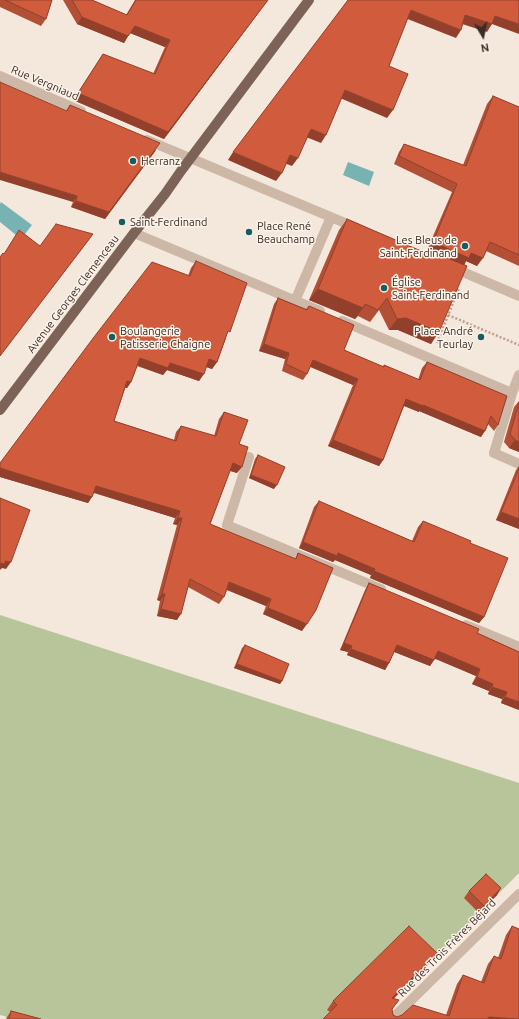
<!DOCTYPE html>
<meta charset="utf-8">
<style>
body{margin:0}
#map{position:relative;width:519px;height:1019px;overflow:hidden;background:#f4e7db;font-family:Ubuntu,sans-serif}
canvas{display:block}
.north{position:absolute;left:463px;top:16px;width:40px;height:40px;-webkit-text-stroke:3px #fbf2e8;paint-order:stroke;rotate:170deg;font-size:11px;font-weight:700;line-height:16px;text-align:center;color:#392c27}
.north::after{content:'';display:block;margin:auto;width:14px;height:18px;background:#392c27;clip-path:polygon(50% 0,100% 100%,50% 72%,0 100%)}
</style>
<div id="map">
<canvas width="519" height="1019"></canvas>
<div class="north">N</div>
</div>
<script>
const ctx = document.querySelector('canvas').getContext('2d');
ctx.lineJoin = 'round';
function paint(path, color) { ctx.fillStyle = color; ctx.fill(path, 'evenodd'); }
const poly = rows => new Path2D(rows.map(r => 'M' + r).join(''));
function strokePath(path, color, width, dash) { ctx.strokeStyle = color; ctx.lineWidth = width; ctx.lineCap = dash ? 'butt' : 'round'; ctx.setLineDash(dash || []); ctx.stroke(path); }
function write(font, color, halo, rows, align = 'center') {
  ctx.font = font + ' Ubuntu,sans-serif'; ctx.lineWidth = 3; ctx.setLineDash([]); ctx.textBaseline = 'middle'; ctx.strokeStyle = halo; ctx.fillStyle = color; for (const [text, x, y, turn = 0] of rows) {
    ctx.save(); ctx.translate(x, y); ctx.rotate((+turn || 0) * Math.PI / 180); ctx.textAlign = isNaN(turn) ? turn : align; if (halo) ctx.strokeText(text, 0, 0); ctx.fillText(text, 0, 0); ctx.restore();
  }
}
const green = poly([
 [0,615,519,783,519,873,374,1019,14,1019,0,1015]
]);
const water = poly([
 [348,162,374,172,369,186,343,175],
 [1,202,32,225,21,239,0,222,0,204]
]);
const path = poly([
 [448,315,519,345],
 [437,343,459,288]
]);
const minor = poly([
 [0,76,81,111],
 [147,140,357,228],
 [134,233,320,311],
 [451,267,519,296],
 [295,301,331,217],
 [342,321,512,393],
 [519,375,512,393,494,453,519,464],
 [249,457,227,525,381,589],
 [466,625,519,647],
 [392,1019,519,894]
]);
const major = poly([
 [0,410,134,233,165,194,181,171,309,0]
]);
const wall = poly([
 [0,0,52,0,46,19,41,26,0,7],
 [63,0,92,0,126,15,135,0,268,0,164,139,73,100,103,54,153,74,165,47,130,33,124,43,77,24],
 [493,96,519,107,519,266,486,251,477,266,466,261,464,265,431,344,398,330,389,330,379,310,370,322,358,316,355,319,309,300,339,230,347,219,428,254,429,251,427,250,452,192,394,164,399,152,404,144,463,165,487,104],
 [70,105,156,150,105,219,71,207,73,202,66,111],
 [196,261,226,338,217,362,212,369,206,367,199,381,167,370,163,375,137,366,131,382,127,388,125,388,114,421,174,440,176,432,181,426,214,436,219,419,224,412,239,444,237,473,230,471,210,524,295,559,298,553,302,631,263,614,266,606,227,590,224,597,219,604,188,587,177,620,157,616,160,601,157,600,177,525,173,524,175,518,94,493,88,503,0,477,0,463,188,276,191,268],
 [278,298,306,309,309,306,344,350,383,367,384,365,418,380,422,368,427,362,507,396,498,425,494,431,488,424,481,437,419,411,419,412,404,406,383,460,379,466,328,446,353,385,310,367,307,374,303,380,282,371,285,359,259,351,274,304],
 [519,401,519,452,509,448,504,442,514,407],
 [258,455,274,489,249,478,255,459],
 [519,466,519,529,496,520,516,470],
 [319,501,412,541,418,527,423,521,470,543,484,617,479,623,370,578,371,575,335,560,333,562,299,548,314,507],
 [369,583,519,652,519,710,501,703,502,699,488,694,489,691,472,684,476,676,435,658,430,666,394,652,389,663,385,670,347,655,348,652,340,650,365,590],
 [245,645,282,681,280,684,234,668,242,648],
 [469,891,497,895,479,913,464,898],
 [512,926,519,1019,323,1019,330,1012,327,1010,333,1001,431,961,394,998,392,1010,393,1015,397,1017,446,1015,457,984,463,975,481,982,488,964,494,956,498,958,506,935],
 [11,1011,41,1019,6,1019,7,1017]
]);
const shadedWall = poly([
 [268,0,164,139,73,100,78,93,168,132],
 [411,10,461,30,456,38,405,18],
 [465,15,495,16,519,24,519,34,492,24,487,32,459,23],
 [82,17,128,36,124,43,77,24],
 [135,26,170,40,165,47,130,33],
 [345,90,393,110,387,118,340,98],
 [311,129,326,135,321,143,306,137],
 [156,150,105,219,71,207,76,201],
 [233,152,282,173,276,181,228,160],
 [290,155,298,158,292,166,284,163],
 [0,172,77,196,73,202,0,180],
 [93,234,88,241,0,356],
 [433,242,471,253,483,258,477,266,466,261,464,266,427,250],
 [318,289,363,308,355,319,309,300],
 [406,318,439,332,431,344,398,330,389,330,397,319],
 [264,344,289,353,285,359,259,351],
 [140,358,170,363,204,374,199,381,167,370,163,375,136,365],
 [209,359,217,362,212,369,204,366],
 [313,360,358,379,353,385,309,366],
 [127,381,131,382,127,388,123,387],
 [406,399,423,405,485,431,481,437,419,411,419,412,402,405],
 [333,440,383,460,379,466,328,446],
 [515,440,519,442,519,452,509,448],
 [233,463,242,467,237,473,228,470],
 [0,468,92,497,88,503,0,477],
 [251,475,277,485,274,489,249,478],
 [96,486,180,511,175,518,92,492],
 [501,512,519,519,519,529,496,520],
 [178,518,182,518,177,525,173,524],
 [303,542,338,553,375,569,371,575,335,560,333,562,299,548],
 [5,561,11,562,6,569,2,568,0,570,0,563],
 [374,571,484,617,479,623,370,578],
 [229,582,271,599,266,606,225,589],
 [162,594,165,594,160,601,157,600],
 [268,608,307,624,302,631,263,614],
 [161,609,181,614,177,620,157,616],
 [344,643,352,646,348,652,340,650],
 [397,645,434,660,430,666,392,651],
 [351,649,389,663,385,670,347,655],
 [438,651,480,669,476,676,433,658],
 [237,664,282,681,280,684,234,668],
 [477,677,493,684,489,691,472,684],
 [492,687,507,692,502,699,488,694],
 [505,697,519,702,519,710,501,703],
 [501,888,497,895,479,913,484,906],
 [437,953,431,961,386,1006,392,998],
 [489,1017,519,1019,488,1019]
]);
const building = poly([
 [5,0,52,0,46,19,5,0],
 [72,0,92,0,127,15,136,0,268,0,168,132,78,93,103,54,155,74,170,40,135,26,128,36,82,17,72,0],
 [348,0,519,0,519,24,495,16,492,24,465,15,461,30,411,10,389,66,408,74,393,110,345,90,326,135,311,129,298,158,290,155,282,173,233,152,348,0],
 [0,82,67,111,70,105,160,143,109,212,76,201,77,196,0,172,0,82],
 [493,96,519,107,519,255,490,242,483,258,471,253,469,258,433,242,457,184,399,156,404,144,466,166,493,96],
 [347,219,428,254,430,251,467,266,439,332,406,318,397,319,387,298,378,310,365,304,363,308,318,289,347,219],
 [56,224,93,234,0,356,0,257,3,253,4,254,19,230,40,246,56,224],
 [196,261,247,283,230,332,228,331,217,362,209,359,204,374,170,363,168,368,140,358,131,382,127,381,114,421,176,441,181,426,216,436,224,412,248,420,239,444,248,447,242,467,233,463,210,524,296,559,298,553,333,568,316,610,307,624,268,608,271,599,229,582,224,597,190,579,181,614,161,609,165,594,162,594,182,518,178,518,180,511,96,486,92,497,0,468,0,463,94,337,152,262,190,276,196,261],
 [278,298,307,310,309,306,354,325,344,350,384,367,384,365,420,380,427,362,507,396,498,425,491,416,485,431,423,405,423,406,406,399,383,460,333,440,358,379,313,360,307,374,286,364,289,353,264,344,278,298],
 [519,403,519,442,515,440,510,434,519,403],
 [258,455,285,467,277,485,251,475,258,455],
 [519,469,519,519,501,512,519,469],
 [0,498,30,510,11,562,5,561,5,564,0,563,0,498],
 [319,501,414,542,423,521,471,541,470,543,508,558,484,617,374,571,375,569,338,553,337,556,303,542,319,501],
 [369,583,479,629,477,633,519,652,519,702,505,697,507,692,492,687,493,684,477,677,480,669,438,651,434,660,397,645,389,663,351,649,352,646,344,643,369,583],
 [245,645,289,664,282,681,237,664,245,645],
 [486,874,501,888,484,906,469,891,486,874],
 [409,926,437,953,392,998,399,1000,392,1009,393,1015,397,1017,402,1015,413,1005,449,1016,463,975,484,983,494,956,501,959,512,926,519,929,519,1019,489,1017,488,1019,323,1019,337,1005,333,1001,409,926],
 [11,1011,41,1019,9,1019,11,1011]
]);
const markers = [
 [133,161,4,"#195c5e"],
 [122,222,4,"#195c5e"],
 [249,232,4,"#195c5e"],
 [465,246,4,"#195c5e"],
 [384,288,4,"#195c5e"],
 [112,337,4,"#195c5e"],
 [481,337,4,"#195c5e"]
];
const streetNames = [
 ["Rue Vergniaud",45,83,23],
 ["Avenue Georges Clemenceau",73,294,-53],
 ["Rue des Trois Frères Béjard",447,948,-45]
];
const poiNames = [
 ["Herranz",141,161],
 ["Saint-Ferdinand",130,222],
 ["Place René",257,226],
 ["Beauchamp",257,239],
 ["Les Bleus de",457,240,"right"],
 ["Saint-Ferdinand",457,253,"right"],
 ["Église",392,282],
 ["Saint-Ferdinand",392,295],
 ["Boulangerie",120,331],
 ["Patisserie Chaigne",120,344],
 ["Place André",473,331,"right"],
 ["Teurlay",473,344,"right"]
];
paint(green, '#b8c59a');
paint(water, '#78b3b4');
strokePath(path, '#b9a090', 2.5, [2, 2]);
strokePath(minor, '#cdb7a6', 10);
strokePath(major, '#7c6257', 10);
paint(wall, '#b34f34');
paint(shadedWall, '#92402b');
paint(building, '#d05c3d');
strokePath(building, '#92402b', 1);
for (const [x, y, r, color] of markers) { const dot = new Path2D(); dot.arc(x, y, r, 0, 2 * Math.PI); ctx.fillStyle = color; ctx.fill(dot); strokePath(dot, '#fbf2e8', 1.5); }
write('11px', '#392c27', '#fbf2e8', streetNames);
write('11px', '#392c27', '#fbf2e8', poiNames, 'left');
</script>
